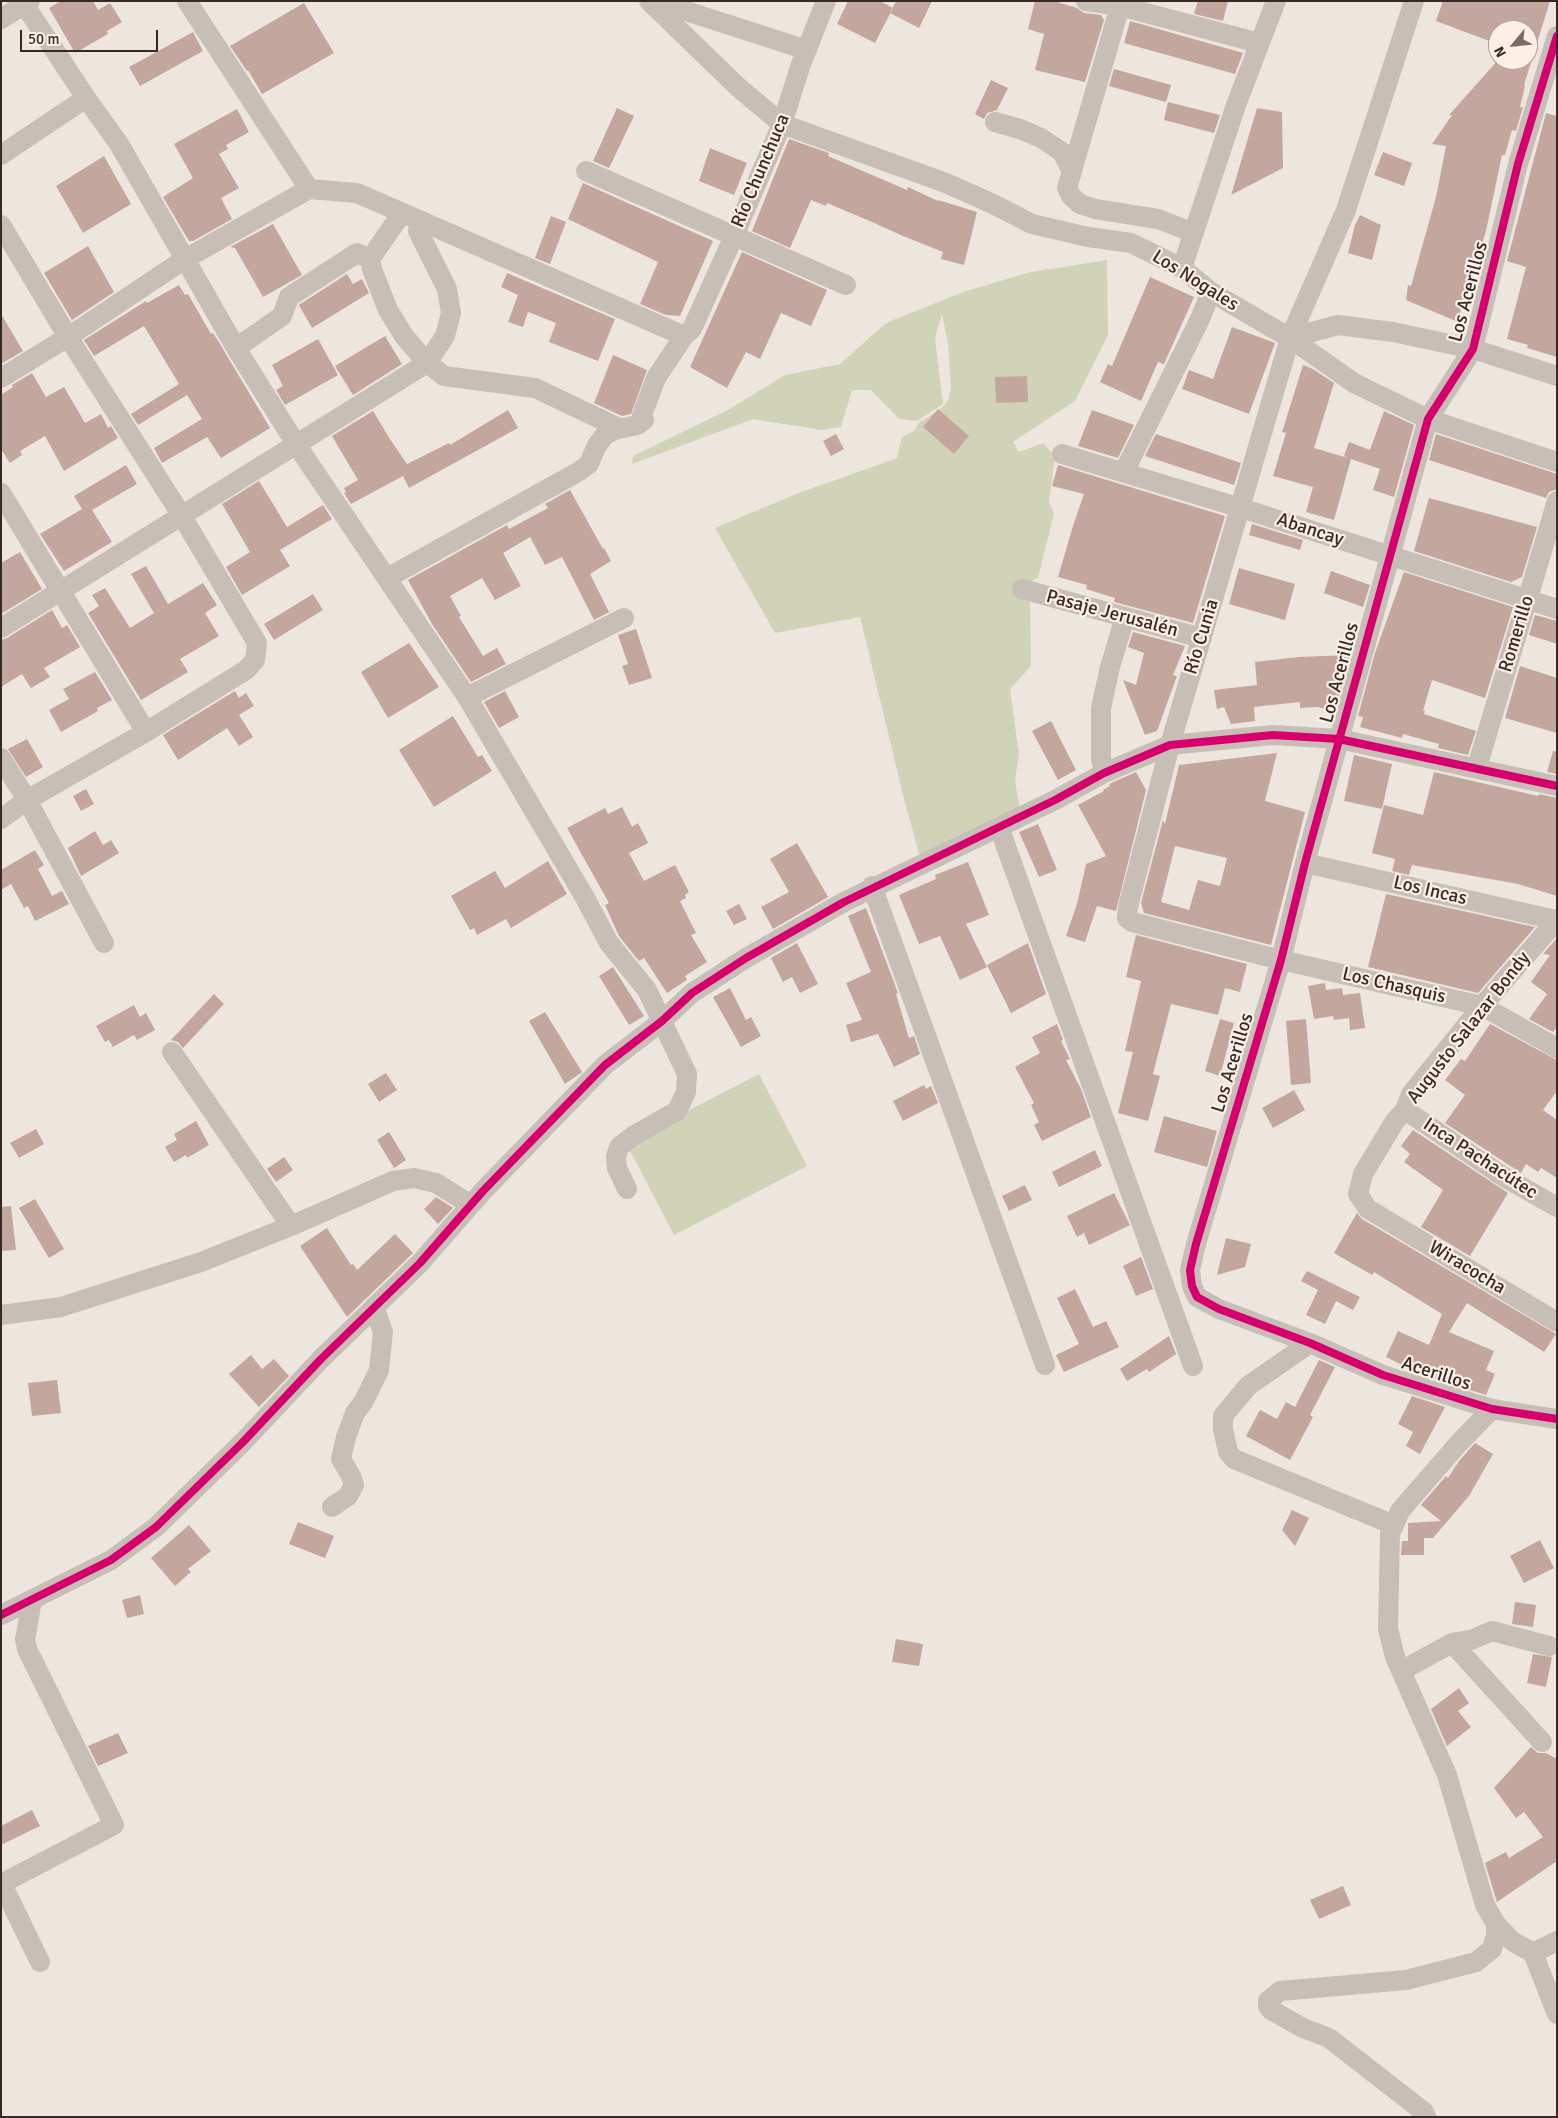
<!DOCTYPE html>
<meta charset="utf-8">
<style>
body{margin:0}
#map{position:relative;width:1558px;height:2118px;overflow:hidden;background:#ede6df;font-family:Signika,sans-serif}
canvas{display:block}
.frame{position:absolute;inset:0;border:2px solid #372a26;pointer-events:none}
.north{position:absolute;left:1488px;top:20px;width:50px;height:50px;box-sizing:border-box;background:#fbefe6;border:1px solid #ada099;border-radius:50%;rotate:242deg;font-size:14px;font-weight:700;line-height:20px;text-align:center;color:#372a26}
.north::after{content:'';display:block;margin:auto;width:18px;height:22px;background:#776c67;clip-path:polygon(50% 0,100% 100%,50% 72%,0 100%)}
.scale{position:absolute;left:20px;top:30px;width:138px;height:22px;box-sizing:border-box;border:2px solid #372a26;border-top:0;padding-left:6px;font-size:15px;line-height:18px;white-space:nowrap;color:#372a26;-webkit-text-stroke:4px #fbefe6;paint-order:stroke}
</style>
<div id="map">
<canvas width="1558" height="2118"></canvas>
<div class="frame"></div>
<div class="north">N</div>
<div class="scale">50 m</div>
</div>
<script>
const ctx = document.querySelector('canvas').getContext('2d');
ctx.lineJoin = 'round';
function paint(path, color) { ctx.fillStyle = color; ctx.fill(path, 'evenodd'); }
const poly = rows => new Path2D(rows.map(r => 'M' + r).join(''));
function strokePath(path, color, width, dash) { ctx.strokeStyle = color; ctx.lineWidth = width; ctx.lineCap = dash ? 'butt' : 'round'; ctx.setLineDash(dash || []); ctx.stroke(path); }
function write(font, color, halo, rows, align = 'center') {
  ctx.font = font + ' Signika,sans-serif'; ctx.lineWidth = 4.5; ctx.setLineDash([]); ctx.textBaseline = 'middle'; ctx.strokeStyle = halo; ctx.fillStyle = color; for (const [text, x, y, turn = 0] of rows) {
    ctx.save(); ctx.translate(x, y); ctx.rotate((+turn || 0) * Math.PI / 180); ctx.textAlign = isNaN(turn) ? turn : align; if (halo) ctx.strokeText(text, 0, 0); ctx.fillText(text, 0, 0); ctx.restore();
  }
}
const green = poly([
 [1107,260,1108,335,1075,401,1013,442,1019,452,1043,443,1055,456,1049,502,1054,514,1038,578,1017,588,1030,602,1031,666,1010,689,1019,754,1015,781,1021,815,922,864,905,803,860,617,775,633,715,528,796,494,897,458,902,437,914,431,919,423,943,407,948,400,951,388,948,343,942,314,935,338,943,404,917,421,899,419,871,390,852,390,841,427,821,430,753,419,632,464,633,456,728,410,785,375,840,364,886,323,963,292,1031,272],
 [759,1074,807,1166,674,1235,626,1143]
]);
const building = poly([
 [61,1,93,1,98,10,110,3,122,22,107,31,108,34,75,53,49,8],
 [848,1,880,1,893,8,875,43,837,24],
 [896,1,932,1,919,28,890,13],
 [1035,1,1054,1,1077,8,1084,13,1101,15,1104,20,1085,82,1035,70,1044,34,1028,29],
 [1198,1,1228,1,1223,21,1194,14],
 [1443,1,1550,1,1524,85,1525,86,1520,107,1523,107,1516,131,1512,130,1505,155,1502,155,1486,231,1473,275,1469,274,1458,322,1406,300,1408,285,1411,286,1436,197,1446,146,1432,144,1452,115,1449,115,1498,60,1528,60,1528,30,1498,30,1498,43,1484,39,1436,21],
 [304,3,334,53,262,94,248,70,247,71,230,46],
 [1130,21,1243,53,1235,74,1124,43],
 [193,32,203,51,140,86,129,67],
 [1114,69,1171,85,1166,102,1109,86],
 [991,80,1008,88,997,110,987,113,984,119,975,114],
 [1168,102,1220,115,1214,133,1164,120],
 [617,108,634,116,609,168,593,161],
 [1257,108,1282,112,1283,168,1231,195],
 [237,109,249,132,226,145,228,149,219,154,239,188,221,198,232,219,193,241,189,241,163,197,193,178,174,144],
 [1546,113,1557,116,1557,357,1527,348,1528,345,1507,339,1526,267,1507,261],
 [789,139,829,153,828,156,907,190,908,187,938,201,938,200,977,212,964,265,941,259,943,252,903,236,872,222,827,203,826,206,811,200,790,248,752,231],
 [710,148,747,163,734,195,699,181],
 [1383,152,1412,163,1404,186,1374,175],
 [104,156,131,204,83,233,56,186],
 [583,183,713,241,680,316,666,315,640,304,658,262,568,219],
 [1360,215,1381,225,1372,260,1348,253,1355,225],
 [551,216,566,222,550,264,535,258],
 [273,224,302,275,263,297,235,248,230,247],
 [88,246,114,292,72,320,44,273],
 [742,252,827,290,811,326,781,313,760,359,746,352,727,388,690,367],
 [507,273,615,319,598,361,549,342,556,323,528,312,523,327,508,322,518,295,501,287],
 [347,274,353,284,362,279,369,293,312,328,299,305],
 [1150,277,1194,297,1164,364,1158,362,1141,401,1100,382,1108,364,1112,366],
 [179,285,185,295,188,294,211,334,213,333,220,344,270,428,221,458,207,437,162,463,154,448,202,419,187,395,138,425,131,414,179,384,144,326,94,356,84,340,146,301,147,303],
 [1,314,23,351,1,364],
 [1232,327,1275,343,1249,414,1182,389,1189,370,1213,379],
 [385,336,402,364,353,395,335,366],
 [318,339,338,375,285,405,276,390,283,386,272,365],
 [613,355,647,370,631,414,622,416,594,403],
 [1303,365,1313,369,1334,383,1314,448,1348,458,1344,456,1349,442,1370,450,1384,411,1414,425,1394,497,1373,490,1380,469,1351,459,1334,520,1306,512,1313,487,1273,476,1286,433,1282,432],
 [32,373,46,397,64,387,85,423,101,414,108,428,111,426,118,438,64,471,45,436,20,451,22,455,10,463,1,449,1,395,13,387,12,385],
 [1027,376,1028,402,996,403,995,377],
 [938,409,969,436,954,454,923,427],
 [508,410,518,428,409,488,403,476,351,504,344,493,346,492,344,488,358,480,332,436,373,411,390,439,407,464,449,443,450,445],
 [1092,410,1134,425,1118,458,1078,446],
 [836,434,844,449,831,456,823,441],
 [1156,434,1241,463,1234,485,1145,456],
 [1436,434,1557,474,1557,489,1549,492,1546,498,1429,460],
 [126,465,137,484,92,510,112,542,64,571,40,534,82,509,74,496],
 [1058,465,1225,516,1193,623,1114,602,1115,598,1086,589,1087,585,1058,577,1073,526,1084,494,1052,486],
 [259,481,287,527,323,505,332,519,280,550,290,566,242,595,226,567,250,552,222,504],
 [570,490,603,549,604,548,611,561,590,574,609,612,594,620,562,557,545,565,530,537,503,553,521,586,495,600,482,578,450,596,461,616,459,617,483,656,497,648,506,664,471,682,432,624,408,580,507,525,509,529,548,508,545,504],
 [1429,498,1537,527,1522,577,1511,582,1414,551],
 [1252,524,1303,540,1300,550,1249,535],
 [20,552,42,589,1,614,1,563],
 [146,566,168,604,203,583,217,605,205,613,219,636,180,659,188,672,141,700,88,613,99,606,92,595,105,588,130,628,154,613,131,574],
 [1239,568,1295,584,1285,620,1229,604],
 [1331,571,1370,585,1363,607,1324,593],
 [1404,572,1513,607,1485,698,1432,680,1423,711,1425,711,1424,714,1476,731,1468,755,1438,748,1439,744,1403,734,1402,738,1360,727,1363,717,1358,716,1375,653],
 [313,594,323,610,274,640,264,624],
 [52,610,62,628,67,625,80,647,44,668,50,677,31,688,22,674,1,687,1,640,7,638],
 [1535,615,1557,621,1557,644,1529,635],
 [636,629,652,678,629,685,622,666,628,664,618,635],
 [1133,632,1185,646,1173,675,1177,676,1157,731,1145,735,1123,680,1136,685,1144,653,1128,647],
 [409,643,439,687,388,718,361,672],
 [1350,655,1335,711,1317,707,1300,708,1300,702,1254,707,1255,721,1231,724,1224,707,1217,709,1214,690,1257,685,1255,662,1299,657],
 [1520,666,1557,678,1557,733,1505,718],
 [95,672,112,700,97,708,98,711,61,732,49,710,69,699,63,689],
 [235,691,239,698,246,693,254,706,239,715,253,737,239,746,227,728,178,760,163,735],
 [505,691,519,717,499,728,484,702],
 [453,716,478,757,482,755,492,771,434,807,399,750],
 [1051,721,1076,770,1058,780,1032,731],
 [27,739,43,767,26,777,8,749],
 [1553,751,1557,752,1557,774,1547,772],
 [1277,753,1265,801,1305,812,1271,945,1144,913,1141,903,1163,820,1165,824,1179,765],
 [1175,846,1227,858,1220,886,1198,880,1189,910,1161,902],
 [1354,755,1392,764,1382,809,1344,801],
 [1136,772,1146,790,1116,911,1097,906,1085,942,1066,936,1077,904,1086,864,1106,856,1078,805,1104,791,1103,790,1110,786,1109,784],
 [1434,772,1538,796,1539,794,1557,798,1557,896,1518,884,1412,865,1409,875,1392,871,1395,859,1372,853,1384,805,1423,815],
 [86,789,94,804,81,811,73,796],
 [622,807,632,827,638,823,648,843,629,853,644,881,675,865,689,892,685,895,686,898,680,901,696,933,691,935,707,962,685,976,687,980,667,993,644,958,639,961,619,936,605,905,609,903,567,828,605,808,608,814],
 [1038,824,1057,870,1039,877,1019,832],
 [95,831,103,845,111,840,119,853,81,876,68,848],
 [797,843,828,897,773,929,761,907,789,892,770,859],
 [35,850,44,865,38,869,52,896,62,891,69,904,35,921,28,906,24,908,11,884,1,890,1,870],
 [548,861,567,894,511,928,506,919,477,935,474,928,470,930,451,896,495,871,505,888],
 [968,862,989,915,966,924,987,967,960,980,940,936,919,944,899,895,936,879,935,875],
 [1386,894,1535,927,1478,993,1368,967],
 [739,904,747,919,734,925,726,911],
 [866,908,898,993,896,994,909,1038,914,1036,920,1054,894,1067,878,1034,851,1042,846,1025,862,1020,846,983,871,972,848,916],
 [1136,935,1247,964,1240,992,1225,988,1218,1015,1171,1004,1153,1074,1160,1076,1148,1121,1118,1113,1133,1052,1125,1051,1141,981,1126,977],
 [1557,938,1557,1027,1553,1032,1529,1019,1547,994,1531,982,1550,955,1543,954],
 [797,943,818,984,800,993,792,977,783,982,771,958],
 [1028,943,1046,994,1011,1013,987,965],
 [613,967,644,1016,629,1025,599,976],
 [1325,983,1326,990,1342,988,1343,995,1360,993,1365,1028,1350,1030,1349,1018,1334,1020,1333,1016,1314,1019,1308,986],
 [730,988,746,1020,751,1017,761,1036,741,1047,713,997],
 [214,994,224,1004,183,1048,178,1042,171,1040],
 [134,1005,140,1017,146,1013,155,1030,137,1040,134,1035,113,1047,109,1040,105,1042,96,1026],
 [545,1012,582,1072,565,1084,529,1021],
 [1220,1019,1234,1023,1220,1076,1205,1071],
 [1306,1019,1311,1083,1291,1085,1286,1021],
 [1057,1024,1063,1040,1061,1041,1070,1059,1066,1060,1081,1089,1091,1117,1042,1141,1034,1125,1039,1122,1031,1105,1034,1103,1015,1067,1040,1053,1032,1037],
 [1490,1024,1557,1060,1557,1091,1543,1110,1557,1120,1557,1178,1541,1168,1538,1172,1526,1164,1521,1173,1445,1123,1465,1095,1445,1080,1461,1059,1465,1061],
 [386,1073,397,1090,379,1102,368,1084],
 [924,1085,926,1089,931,1086,938,1103,903,1121,893,1101],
 [1294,1090,1305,1110,1273,1128,1262,1108],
 [1164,1116,1217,1131,1207,1167,1154,1152],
 [196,1121,209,1145,187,1158,186,1155,174,1162,165,1147,177,1140,174,1134],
 [36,1129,44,1144,19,1158,10,1143],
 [1413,1130,1508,1193,1470,1256,1421,1227,1443,1190,1404,1162,1410,1154,1401,1146],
 [389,1132,406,1160,394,1168,377,1140],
 [1095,1150,1102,1166,1059,1187,1052,1172],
 [284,1157,293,1170,276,1182,267,1169],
 [1025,1185,1032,1200,1009,1211,1002,1196],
 [1114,1193,1130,1225,1089,1245,1084,1233,1077,1237,1067,1216],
 [436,1197,453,1208,438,1224,424,1209],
 [35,1199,64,1249,49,1258,19,1208],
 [11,1206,16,1250,1,1251,1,1207],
 [1357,1213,1362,1219,1556,1334,1544,1352,1467,1303,1449,1332,1494,1351,1486,1370,1495,1374,1486,1395,1422,1375,1386,1357,1398,1331,1429,1345,1442,1314,1374,1272,1372,1275,1334,1253],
 [327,1228,351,1265,353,1264,357,1270,395,1234,413,1253,347,1317,300,1246],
 [1226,1238,1251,1244,1245,1267,1217,1275],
 [1141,1257,1153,1289,1136,1296,1123,1266],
 [1307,1271,1360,1297,1353,1310,1336,1301,1325,1324,1306,1315,1318,1290,1301,1281],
 [1075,1289,1093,1327,1106,1321,1119,1347,1064,1372,1056,1355,1079,1344,1057,1298],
 [1169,1336,1176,1354,1149,1372,1147,1369,1127,1381,1120,1369],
 [251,1355,262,1369,274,1359,289,1376,259,1407,229,1374],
 [1319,1360,1335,1367,1310,1415,1313,1417,1290,1460,1246,1436,1260,1410,1277,1419,1286,1402,1295,1407],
 [57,1380,61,1413,32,1416,28,1383],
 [1412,1396,1445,1407,1420,1454,1406,1446,1413,1432,1398,1424],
 [1475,1443,1493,1454,1469,1496,1433,1538,1424,1538,1424,1555,1401,1555,1402,1541,1408,1541,1408,1523,1441,1521,1421,1505,1446,1476,1448,1478,1459,1461],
 [1292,1510,1309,1518,1295,1546,1282,1530],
 [298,1522,334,1536,325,1558,289,1544],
 [189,1525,211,1551,188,1569,191,1572,175,1586,151,1558],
 [1540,1540,1554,1568,1524,1583,1510,1556],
 [140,1595,144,1614,127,1618,122,1600],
 [1515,1602,1536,1605,1533,1627,1512,1624],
 [896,1639,923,1644,919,1666,892,1662],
 [1533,1654,1552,1657,1546,1687,1527,1683],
 [1459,1688,1469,1703,1458,1711,1471,1727,1447,1746,1431,1709],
 [118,1733,128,1753,98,1766,88,1746],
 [1531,1747,1538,1753,1546,1753,1557,1759,1557,1861,1497,1902,1485,1863,1506,1852,1509,1858,1543,1837,1524,1812,1516,1818,1494,1788],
 [32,1810,40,1826,1,1845,1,1826],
 [1343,1886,1351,1905,1319,1919,1310,1900]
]);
const minor = poly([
 [22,1,86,98,119,144,236,348,296,444,467,697,584,896,609,943,647,990,687,1074,686,1092,677,1111,633,1136,619,1147,616,1157,617,1168,627,1189],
 [187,1,309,189],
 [649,1,738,87,782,124,946,183,993,204,1032,224,1088,237,1131,243,1182,268,1211,292,1290,338,1338,325,1393,332,1473,349,1557,376],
 [655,1,807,50],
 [1086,1,1120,6,1259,43],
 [1414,1,1346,210,1290,338,1170,745,1128,907,1127,918,1132,922,1281,960,1482,1006,1557,1048],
 [1120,6,1067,188,1071,196,1080,204,1095,209,1158,219,1194,233],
 [1,19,30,1],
 [1557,36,1518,164,1473,349,1428,419,1305,863,1281,960,1196,1244,1190,1270,1192,1286,1197,1297,1219,1309,1310,1343,1383,1375,1492,1409,1557,1419],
 [995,122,1020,129,1041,138,1062,152,1072,171],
 [1,155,86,98],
 [586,171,846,285],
 [427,224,418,231,447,289,451,313,445,336,427,363,444,376,535,388,619,428],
 [1,225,68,337,182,516,257,643,255,660,246,670,146,732,27,800,1,819],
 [1182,268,1236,105,1276,1],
 [1290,338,1354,383,1428,419,1557,462],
 [236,348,282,316,289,297,357,253,370,259],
 [1,378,68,337,185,259,309,189,357,193,684,336],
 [1062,454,1241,508,1557,609],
 [1124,472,1200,319,1211,292],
 [1,493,146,732],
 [387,578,578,472,589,464,596,447,604,436,614,430,637,425,644,420,642,415,656,378,684,336,692,329,734,236,782,124,801,64,826,1],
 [1022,589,1202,638],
 [1,628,427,363,404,336,388,310,372,269,370,259,402,213],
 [467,697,624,618],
 [1,758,27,800,104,943],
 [1477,767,1557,501],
 [1104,773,1101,759,1101,708,1110,667,1125,617],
 [999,827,1193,1366],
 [1305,863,1556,920],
 [872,886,1045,1365],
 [1557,920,1482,1006,1411,1094,1405,1110,1395,1121,1363,1174,1358,1194,1368,1209,1557,1322],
 [172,1052,291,1226],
 [1405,1110,1504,1177,1557,1207],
 [1,1315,61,1307,201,1262,291,1226,393,1181,414,1178,436,1183,471,1205],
 [1310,1343,1248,1386,1223,1416,1223,1429,1228,1452,1234,1459,1394,1525],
 [1492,1409,1458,1444,1400,1511,1390,1534,1388,1629,1395,1657,1447,1775,1485,1905,1496,1924,1512,1941,1533,1953,1557,1941],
 [332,1507,348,1496,354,1485,351,1476,341,1459,346,1437,355,1413,364,1401,379,1370,383,1332,374,1307],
 [1,1615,111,1560,156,1527,243,1442,321,1359,420,1263,483,1191,605,1065,662,1021,692,993,746,958,844,902,1055,800,1104,773,1170,745,1273,735,1339,739,1557,786],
 [1452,1643,1542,1742],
 [1401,1671,1452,1643,1471,1640,1492,1631,1549,1646],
 [1,1882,40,1962],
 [1,1884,114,1825,27,1649,25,1639,32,1601],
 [1533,1953,1557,2014],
 [1426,2117,1424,2112,1329,2038,1303,2028,1271,2010,1268,2006,1268,2001,1280,1991,1406,1980,1476,1962,1492,1949,1496,1935,1496,1924]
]);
const cycleway = poly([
 [1557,36,1518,164,1473,349,1428,419,1305,863,1281,960,1196,1244,1190,1270,1192,1286,1197,1297,1219,1309,1310,1343,1383,1375,1492,1409,1557,1419],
 [1,1615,111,1560,156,1527,243,1442,321,1359,420,1263,483,1191,605,1065,662,1021,692,993,746,958,844,902,1055,800,1104,773,1170,745,1273,735,1339,739,1557,786]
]);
const streetNames = [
 ["Río Chunchuca",761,171,-67],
 ["Los Nogales",1195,281,32],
 ["Los Acerillos",1469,292,-75],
 ["Abancay",1310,530,18],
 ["Pasaje Jerusalén",1112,614,15],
 ["Romerillo",1517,634,-73],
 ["Río Cunia",1202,637,-73],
 ["Los Acerillos",1340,673,-75],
 ["Los Incas",1430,891,13],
 ["Los Chasquis",1394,986,13],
 ["Augusto Salazar Bondy",1469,1028,-52],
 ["Los Acerillos",1233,1063,-73],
 ["Inca Pachacútec",1480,1159,33],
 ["Wiracocha",1467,1268,31],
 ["Acerillos",1436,1374,18]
];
paint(green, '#d0d3b8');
paint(building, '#c3a79f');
strokePath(minor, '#c7beb8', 20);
strokePath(cycleway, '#d6006c', 8);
write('19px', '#372a26', '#fbefe6', streetNames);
</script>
